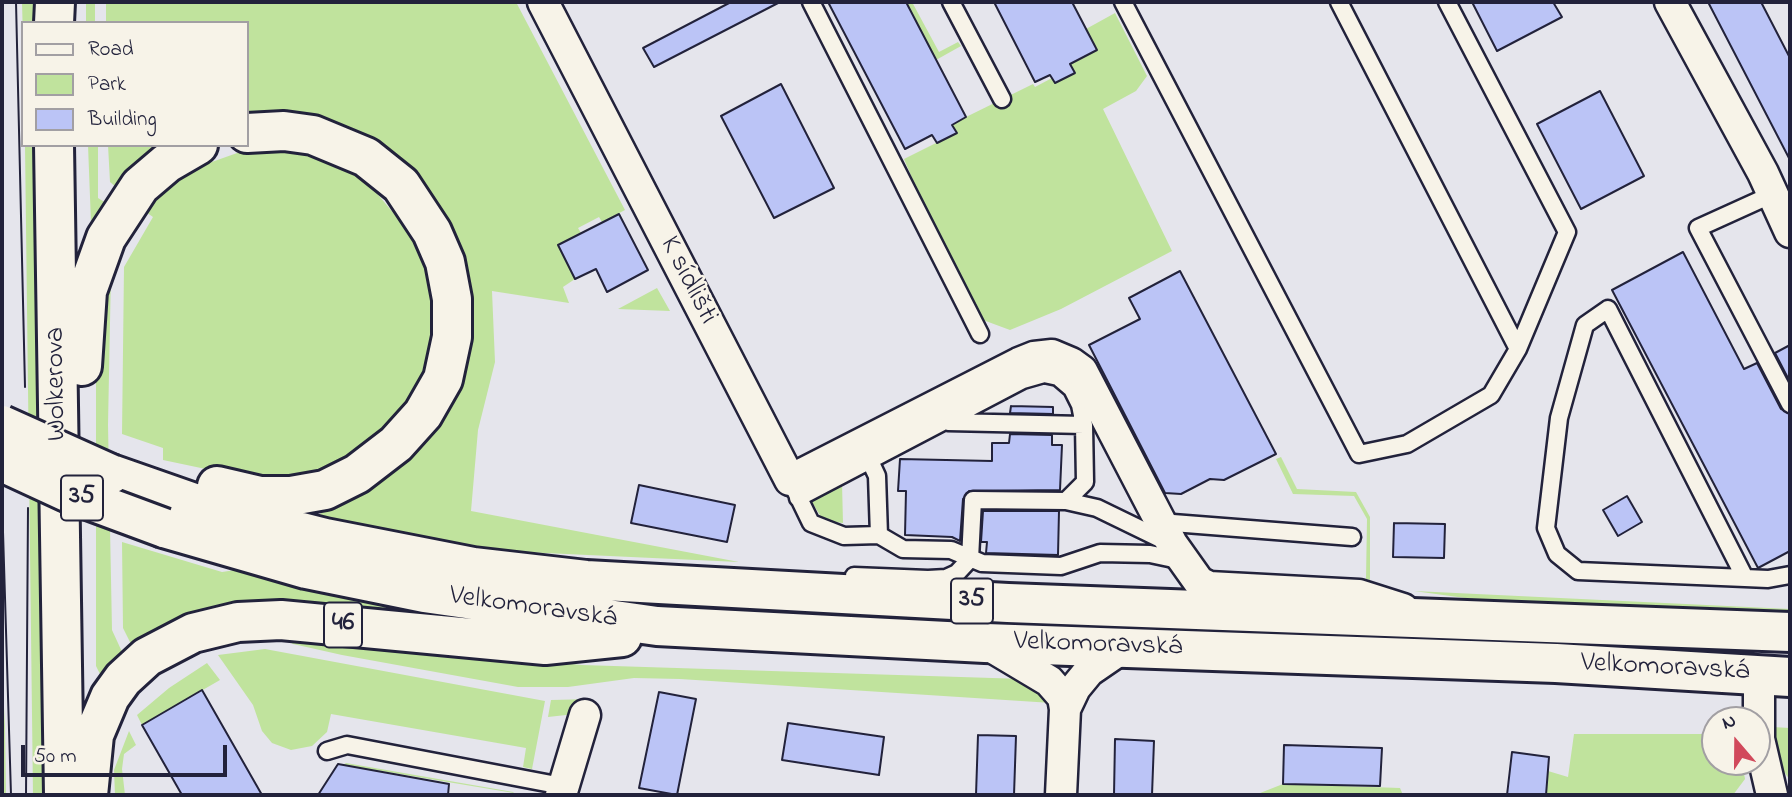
<!DOCTYPE html>
<meta charset="utf-8">
<style>
body{margin:0}
#map{position:relative;width:1792px;height:797px;overflow:hidden;background:#e5e5ec;font-family:"Indie Flower",sans-serif}
canvas{display:block}
.frame{position:absolute;inset:0;border:4px solid #22223b;pointer-events:none}
.legend{position:absolute;left:21px;top:21px;width:228px;height:126px;box-sizing:border-box;background:#f7f3e8;border:2px solid #a29fa3;margin:0;padding:9px 12px;list-style:none;font-size:21px;color:#22223b}
.legend li{display:flex;align-items:center;gap:14px;height:35px}
.legend b{width:35px;border:2px solid #a29fa3}
.north{position:absolute;left:1701px;top:706px;width:70px;height:70px;box-sizing:border-box;background:#f7f3e8;border:2px solid #a29fa3;border-radius:50%;rotate:340deg;font-size:19px;font-weight:700;line-height:28px;text-align:center;color:#22223b}
.north::after{content:'';display:block;margin:auto;width:24px;height:32px;background:#d1495b;clip-path:polygon(50% 0,100% 100%,50% 72%,0 100%)}
.scale{position:absolute;left:21px;top:745px;width:206px;height:32px;box-sizing:border-box;border:4px solid #22223b;border-top:0;padding-left:9px;font-size:21px;line-height:24px;white-space:nowrap;color:#22223b;-webkit-text-stroke:5px #f7f3e8;paint-order:stroke}
</style>
<div id="map">
<canvas width="1792" height="797"></canvas>
<div class="frame"></div>
<ul class="legend">
<li><b style="height:9px;background:#f7f3e8"></b>Road</li>
<li><b style="height:19px;background:#c0e39d"></b>Park</li>
<li><b style="height:19px;background:#bbc4f6"></b>Building</li>
</ul>
<div class="north">N</div>
<div class="scale">50 m</div>
</div>
<script>
const ctx = document.querySelector('canvas').getContext('2d');
ctx.lineJoin = 'round';
function paint(path, color) { ctx.fillStyle = color; ctx.fill(path, 'evenodd'); }
const poly = rows => new Path2D(rows.map(r => 'M' + r).join(''));
function strokePath(path, color, width, dash) { ctx.strokeStyle = color; ctx.lineWidth = width; ctx.lineCap = dash ? 'butt' : 'round'; ctx.setLineDash(dash || []); ctx.stroke(path); }
function write(font, color, halo, rows, align = 'center') {
  ctx.font = font + ' "Indie Flower",sans-serif'; ctx.lineWidth = 5; ctx.setLineDash([]); ctx.textBaseline = 'middle'; ctx.strokeStyle = halo; ctx.fillStyle = color; for (const [text, x, y, turn = 0] of rows) {
    ctx.save(); ctx.translate(x, y); ctx.rotate((+turn || 0) * Math.PI / 180); ctx.textAlign = isNaN(turn) ? turn : align; if (halo) ctx.strokeText(text, 0, 0); ctx.fillText(text, 0, 0); ctx.restore();
  }
}
const green = poly([
 [22,2,36,2,37,23,23,23,23,40],
 [86,2,95,2,95,23,86,23],
 [106,2,516,2,625,210,602,222,599,217,578,228,581,233,558,245,575,279,563,287,569,303,492,291,495,362,478,430,471,511,739,562,523,552,432,541,322,519,319,515,322,512,366,488,455,390,429,196,247,117,247,23,106,23],
 [906,2,912,2,939,52,958,42,961,46,936,60],
 [1115,13,1147,76,1136,91,1103,109,1172,251,1061,309,1010,330,983,320,925,209,904,159,956,133,952,125,966,117,1033,84,1035,87,1052,78,1055,83,1074,73,1070,64,1097,50,1086,29],
 [25,145,38,145,49,795,33,795],
 [88,145,98,145,98,198,106,203,91,223],
 [108,145,163,145,117,188,110,182],
 [290,151,334,163,370,185,405,227,427,267,434,308,433,336,424,375,407,406,363,449,313,479,272,483,163,460,163,448,122,434,124,267,153,217,143,210,192,169,240,152],
 [111,272,108,425,112,630,123,654,101,676,96,666,96,362,98,315],
 [657,288,670,311,618,309],
 [1281,457,1297,489,1356,492,1370,517,1370,580,1366,579,1367,519,1354,496,1293,494,1276,459],
 [842,483,843,523,829,521,821,517,812,502,815,497],
 [122,542,222,572,242,569,537,627,315,606,132,646,123,628],
 [1414,591,1790,609,1790,614,1531,607],
 [277,635,582,665,1024,679,1031,681,1052,703,680,679,634,678,568,687,518,687,342,655,293,644],
 [265,649,545,701,532,769,523,767,526,748,331,714,327,732,312,746,291,750,272,743,262,731,253,705,218,655],
 [207,663,220,680,142,725,137,715,169,688],
 [2,668,5,726,6,795,2,795],
 [593,699,575,714,548,717,551,700],
 [1772,727,1790,728,1790,780,1779,765,1773,747],
 [129,731,136,745,124,754,122,769,125,795,115,795,114,770],
 [1574,734,1715,734,1715,762,1742,762,1745,779,1733,795,1546,795,1548,771,1568,777],
 [346,763,513,792,514,793,345,765,338,773,334,771],
 [1283,784,1400,788,1403,795,1255,795]
]);
const building = poly([
 [731,2,780,2,654,67,643,48,731,2],
 [828,2,906,2,966,117,952,125,957,133,937,143,932,135,905,149,828,2],
 [994,2,1072,2,1097,50,1070,64,1075,73,1055,83,1050,75,1035,82,994,2],
 [1472,2,1553,2,1562,17,1497,51,1472,2],
 [1708,2,1761,2,1790,58,1790,160,1708,2],
 [781,84,834,188,774,218,721,116,781,84],
 [1600,91,1644,176,1581,209,1537,124,1600,91],
 [619,214,648,270,607,292,596,269,575,279,558,245,619,214],
 [1683,252,1744,369,1757,363,1781,409,1790,414,1790,551,1758,568,1612,290,1683,252],
 [1180,271,1276,454,1224,480,1210,479,1181,494,1165,493,1089,345,1140,319,1129,298,1180,271],
 [1790,345,1790,382,1775,353,1790,345],
 [1011,406,1053,407,1053,414,1010,413,1011,406],
 [1010,434,1052,435,1052,445,1062,445,1060,490,969,491,963,499,960,541,952,537,905,535,906,491,898,491,900,459,992,461,992,443,1009,443,1010,434],
 [639,485,735,505,727,542,631,523,639,485],
 [1627,496,1642,522,1618,536,1603,510,1627,496],
 [983,511,1059,511,1058,555,986,553,987,542,981,542,983,511],
 [1394,523,1445,524,1444,558,1393,557,1394,523],
 [202,690,262,795,182,795,142,725,202,690],
 [659,692,696,699,677,795,639,788,659,692],
 [788,723,884,737,879,775,782,760,788,723],
 [978,735,1016,736,1014,795,976,795,978,735],
 [1115,739,1154,741,1152,795,1114,795,1115,739],
 [1284,745,1382,748,1380,786,1283,784,1284,745],
 [1512,752,1549,757,1546,795,1507,795,1512,752],
 [338,764,449,784,448,795,318,795,338,764]
]);
const lane = poly([
 [811,2,980,334],
 [951,2,1002,99],
 [1123,2,1359,454,1407,444,1491,395,1518,349,1567,232,1447,2],
 [1339,2,1518,349],
 [1773,194,1698,228,1790,404],
 [948,422,1084,425],
 [870,461,877,476,879,535,903,549,951,550,982,563,1061,566,1100,553,1150,554,1183,561],
 [795,490,811,523,844,536,879,535],
 [798,498,1023,380,1044,374,1058,377,1072,389,1080,405,1084,425,1085,482,1066,501],
 [1160,522,1352,537],
 [854,576,928,579,946,578,957,573,970,559,973,500,1066,501,1097,508,1169,543],
 [1745,578,1608,309,1585,325,1559,418,1546,528,1557,554,1578,571,1745,578,1768,579,1790,575],
 [327,751,347,745,562,786]
]);
const street = poly([
 [543,2,790,480,1019,363,1034,357,1052,355,1071,363,1082,371,1172,544,1199,582,1209,587,1359,595,1403,609],
 [1670,2,1763,173,1790,232],
 [987,644,1049,681,1063,697,1065,709,1061,795],
 [1759,675,1759,739,1772,795],
 [1065,709,1075,688,1089,671,1124,647],
 [561,795,585,715]
]);
const primary = poly([
 [54,23,55,2],
 [54,145,64,795],
 [82,366,87,291,106,238,140,186,167,163,198,145],
 [111,474,214,510,325,538,473,567,586,580,1008,603,1790,632],
 [217,486,260,496,291,496,325,490,357,474,396,444,423,414,443,379,452,337,452,299,445,262,432,232,401,185,366,157,313,135,284,131,247,133],
 [164,528,306,569,424,593,657,626,985,643,1556,663,1790,677],
 [88,795,94,735,110,697,123,679,147,657,193,633,238,622,281,620,545,645,622,637]
]);
const tram = poly([
 [16,2,25,387],
 [2,499,11,795],
 [26,795,28,508]
]);
const primaryBridge = poly([
 [2,425,111,474],
 [2,462,67,492,164,528]
]);
const shields = [
 [82,498,42],
 [972,601,42],
 [343,625,38]
];
const shieldNames = [
 ["35",82,498],
 ["35",972,601],
 ["46",343,625]
];
const streetNames = [
 ["K sídlišti",687,281,63],
 ["Wolkerova",58,384,-91],
 ["Velkomoravská",533,609,8],
 ["Velkomoravská",1098,646,2],
 ["Velkomoravská",1665,669,3]
];
paint(green, '#c0e39d');
paint(building, '#bbc4f6');
strokePath(building, '#22223b', 2);
strokePath(lane, '#22223b', 21);
strokePath(street, '#22223b', 35);
strokePath(primary, '#22223b', 44);
strokePath(lane, '#f7f3e8', 16);
strokePath(street, '#f7f3e8', 30);
strokePath(primary, '#f7f3e8', 38);
strokePath(tram, '#22223b', 2);
strokePath(primaryBridge, '#22223b', 44, []);
strokePath(primaryBridge, '#f7f3e8', 38);
for (const [x, y, w] of shields) { const box = new Path2D(); box.roundRect(x - w / 2, y - 22.5, w, 45, 5); ctx.fillStyle = '#f7f3e8'; ctx.fill(box); strokePath(box, '#22223b', 2); }
write('bold 26px', '#22223b', null, shieldNames);
write('28px', '#22223b', '#f7f3e8', streetNames);
</script>
